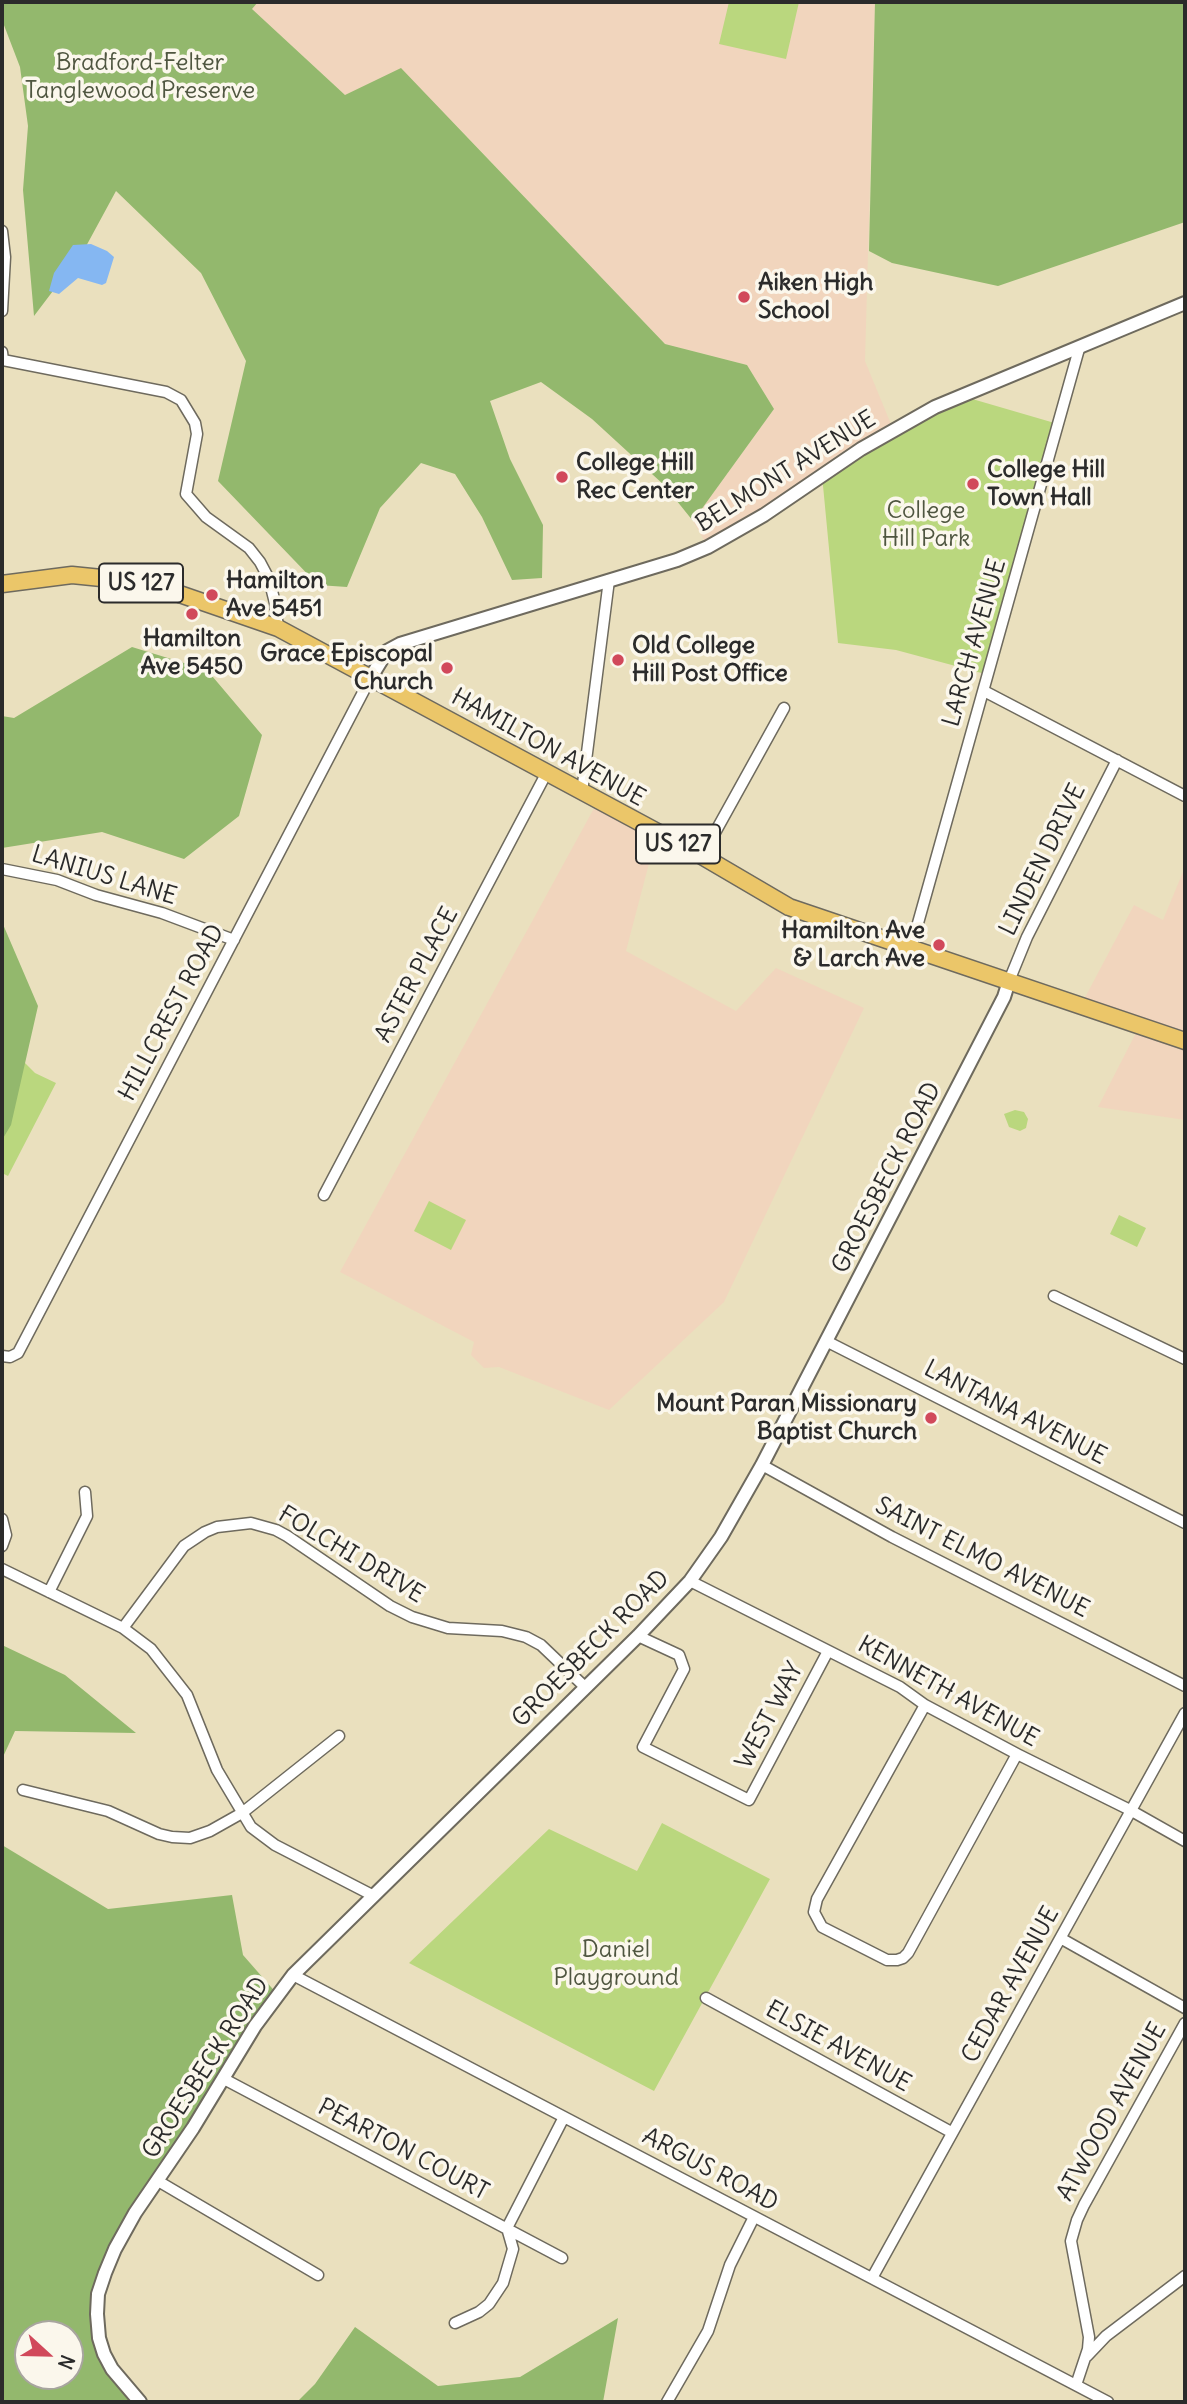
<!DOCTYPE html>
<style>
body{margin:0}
#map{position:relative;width:1187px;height:2404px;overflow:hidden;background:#eae0be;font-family:Delius,sans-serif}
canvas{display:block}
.frame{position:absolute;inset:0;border:4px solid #2b2b2b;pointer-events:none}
.north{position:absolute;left:14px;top:2320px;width:70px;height:70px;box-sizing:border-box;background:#fbf7ec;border:2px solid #a8a59f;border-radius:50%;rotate:112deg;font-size:19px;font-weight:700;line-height:28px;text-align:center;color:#2b2b2b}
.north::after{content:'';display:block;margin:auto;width:24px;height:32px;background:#d1495b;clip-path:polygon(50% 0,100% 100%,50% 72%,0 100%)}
</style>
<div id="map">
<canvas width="1187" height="2404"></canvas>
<div class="frame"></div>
<div class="north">N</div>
</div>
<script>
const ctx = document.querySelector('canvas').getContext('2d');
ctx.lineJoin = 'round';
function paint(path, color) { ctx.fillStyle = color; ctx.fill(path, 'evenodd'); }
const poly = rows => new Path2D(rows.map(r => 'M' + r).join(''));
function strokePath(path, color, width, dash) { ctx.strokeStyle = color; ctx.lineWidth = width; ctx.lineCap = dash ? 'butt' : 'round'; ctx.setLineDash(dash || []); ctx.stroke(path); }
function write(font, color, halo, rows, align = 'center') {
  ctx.font = font + ' Delius,sans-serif'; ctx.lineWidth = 7; ctx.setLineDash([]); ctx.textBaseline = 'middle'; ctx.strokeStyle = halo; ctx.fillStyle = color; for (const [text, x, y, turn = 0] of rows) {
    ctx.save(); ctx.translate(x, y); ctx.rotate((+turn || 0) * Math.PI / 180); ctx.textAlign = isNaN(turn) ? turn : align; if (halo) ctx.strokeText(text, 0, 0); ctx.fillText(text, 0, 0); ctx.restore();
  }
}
const built = poly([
 [258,2,875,2,865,361,893,429,708,547,693,521,774,409,747,365,665,344,453,122,345,95,252,9],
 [598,801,657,833,626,951,736,1011,776,968,864,1008,724,1302,609,1410,499,1367,484,1368,471,1355,474,1342,340,1272],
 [1185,867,1185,1120,1098,1107,1140,1025,1081,1005,1134,905,1163,920]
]);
const green = poly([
 [729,2,799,2,786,59,719,44],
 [962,396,1058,424,989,675,896,650,838,643,822,475],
 [2,1040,35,1073,56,1083,8,1176,2,1173],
 [1015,1110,1024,1112,1028,1119,1026,1128,1020,1131,1009,1127,1004,1114],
 [429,1201,466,1220,451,1250,414,1231],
 [1119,1215,1146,1228,1137,1247,1110,1234],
 [662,1823,770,1879,654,2091,409,1963,549,1829,637,1871]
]);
const forest = poly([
 [2,2,258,2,252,9,345,95,401,68,665,344,747,365,774,409,693,521,664,485,592,419,541,382,490,401,510,459,543,525,542,578,512,580,482,517,455,474,421,463,380,508,347,587,318,585,218,481,246,361,201,273,116,191,84,250,34,316,23,190,28,126,20,67,2,20],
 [875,2,1185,2,1185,222,998,286,892,263,869,251],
 [132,647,207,670,262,735,239,816,184,859,102,832,2,848,2,716,14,718],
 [2,922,38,1006,11,1125,2,1140],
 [2,1645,65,1675,136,1733,15,1731,2,1759],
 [2,1845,108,1909,232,1895,243,1955,278,1995,105,2273,99,2338,140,2402,2,2402],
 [28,2334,70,2334,70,2376,28,2376],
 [618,2318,603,2402,297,2402,315,2384,355,2327,438,2386,520,2377]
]);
const water = poly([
 [91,244,107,251,114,257,106,283,102,285,78,278,59,294,49,291,54,273,73,245]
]);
const minor = poly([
 [2,231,5,257,2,311],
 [2,352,3,360,166,392,181,400,195,423,197,434,186,494,206,517,249,548,260,562,269,579,275,603,278,628],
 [984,691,1185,796],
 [582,792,609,580],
 [702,856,784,708],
 [2,869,57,880,96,895,162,913,234,940],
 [911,948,1079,349],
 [1009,981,1027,937,1117,760],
 [324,1195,546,774],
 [1054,1296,1185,1359],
 [826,1341,1185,1523],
 [2,1356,10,1357,18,1353,371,677],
 [762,1465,892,1537,1185,1686],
 [2,1519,6,1535,2,1546],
 [2,1569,123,1628,151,1649,187,1695,217,1770,251,1827,275,1845,372,1895],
 [690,1581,900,1687,925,1705,1017,1754,1130,1810,1185,1841],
 [49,1592,87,1516,85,1492],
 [123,1628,184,1546,205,1532,217,1527,251,1523,276,1530,287,1536,390,1606,412,1617,448,1628,502,1631,526,1637,541,1645,585,1687],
 [638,1636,679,1655,684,1669,643,1747,749,1800,828,1651],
 [925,1705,817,1899,814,1912,822,1927,887,1960,897,1960,903,1958,908,1953,1017,1754],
 [23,1790,108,1811,159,1834,172,1837,190,1838,210,1831,242,1813,339,1736],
 [1062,1939,1185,2008],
 [293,1975,1108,2402],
 [706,1998,951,2132],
 [224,2079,562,2258],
 [158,2181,318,2275],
 [872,2278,1185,1713],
 [455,2323,479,2312,489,2304,503,2283,513,2249,507,2228,564,2117],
 [1087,2356,1106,2336,1185,2276],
 [1076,2385,1088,2349,1089,2337,1071,2241,1077,2220,1084,2205,1185,2023],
 [667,2402,708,2331,730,2265,754,2217]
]);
const tertiary = poly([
 [371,677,387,651,400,644,677,560,708,547,764,515,861,449,935,407,1185,303],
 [140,2402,112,2369,104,2354,99,2338,97,2314,98,2294,105,2273,115,2249,135,2213,193,2128,255,2026,293,1975,638,1636,690,1581,721,1537,762,1465,1004,997,1009,981]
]);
const primary = poly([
 [2,584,72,575,131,581,165,589,278,628,702,856,789,907,1185,1041]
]);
const markers = [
 [744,297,7,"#d1495b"],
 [562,477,7,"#d1495b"],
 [973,484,7,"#d1495b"],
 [212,595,7,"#d1495b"],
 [192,614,7,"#d1495b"],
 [618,660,7,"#d1495b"],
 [447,668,7,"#d1495b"],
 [939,945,7,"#d1495b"],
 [931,1418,7,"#d1495b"]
];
const shields = [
 [141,583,84],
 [678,844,84]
];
const shieldNames = [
 ["US 127",141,583],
 ["US 127",678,844]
];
const parkNames = [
 ["Bradford-Felter",140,63],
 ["Tanglewood Preserve",140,91],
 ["College",926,511],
 ["Hill Park",926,539],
 ["Daniel",616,1950],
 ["Playground",616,1978]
];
const poiNames = [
 ["Aiken High",758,283],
 ["School",758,311],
 ["College Hill",576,463],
 ["Rec Center",576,491],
 ["College Hill",987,470],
 ["Town Hall",987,498],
 ["Hamilton",226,581],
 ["Ave 5451",226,609],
 ["Hamilton",192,639,"center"],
 ["Ave 5450",192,667,"center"],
 ["Old College",632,646],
 ["Hill Post Office",632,674],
 ["Grace Episcopal",433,654,"right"],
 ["Church",433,682,"right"],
 ["Hamilton Ave",925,931,"right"],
 ["& Larch Ave",925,959,"right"],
 ["Mount Paran Missionary",917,1404,"right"],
 ["Baptist Church",917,1432,"right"]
];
const streetNames = [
 ["BELMONT AVENUE",786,472,-32],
 ["LARCH AVENUE",975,643,-74],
 ["HAMILTON AVENUE",548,748,29],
 ["LINDEN DRIVE",1043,860,-64],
 ["LANIUS LANE",104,876,17],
 ["ASTER PLACE",417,975,-62],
 ["HILLCREST ROAD",172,1013,-62],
 ["GROESBECK ROAD",887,1178,-63],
 ["LANTANA AVENUE",1015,1413,27],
 ["FOLCHI DRIVE",351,1555,31],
 ["SAINT ELMO AVENUE",982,1558,27],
 ["GROESBECK ROAD",591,1649,-45],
 ["KENNETH AVENUE",948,1692,29],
 ["WEST WAY",770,1716,-62],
 ["CEDAR AVENUE",1011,1985,-61],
 ["ELSIE AVENUE",838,2047,29],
 ["GROESBECK ROAD",206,2068,-57],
 ["ATWOOD AVENUE",1112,2112,-61],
 ["PEARTON COURT",403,2150,28],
 ["ARGUS ROAD",710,2170,28]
];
paint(built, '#f1d5bd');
paint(green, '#bad77e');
paint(forest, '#93b86d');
paint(water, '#85b7f2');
strokePath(minor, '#6e6a5e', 13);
strokePath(tertiary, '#6e6a5e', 16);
strokePath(primary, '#6e6a5e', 19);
strokePath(minor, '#fff', 10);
strokePath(tertiary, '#fff', 12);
strokePath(primary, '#ebc669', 16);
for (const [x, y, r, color] of markers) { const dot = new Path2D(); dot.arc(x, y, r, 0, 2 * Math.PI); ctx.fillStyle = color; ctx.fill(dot); strokePath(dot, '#fbf7ec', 2.5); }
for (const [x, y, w] of shields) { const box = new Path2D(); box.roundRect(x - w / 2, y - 19.5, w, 39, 5); ctx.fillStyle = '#fbf7ec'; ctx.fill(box); strokePath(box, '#2b2b2b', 2); }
write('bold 23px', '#2b2b2b', null, shieldNames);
write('24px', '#4f5640', '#fbf7ec', parkNames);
write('bold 24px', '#2b2b2b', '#fbf7ec', poiNames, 'left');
write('24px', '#2b2b2b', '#fbf7ec', streetNames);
</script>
